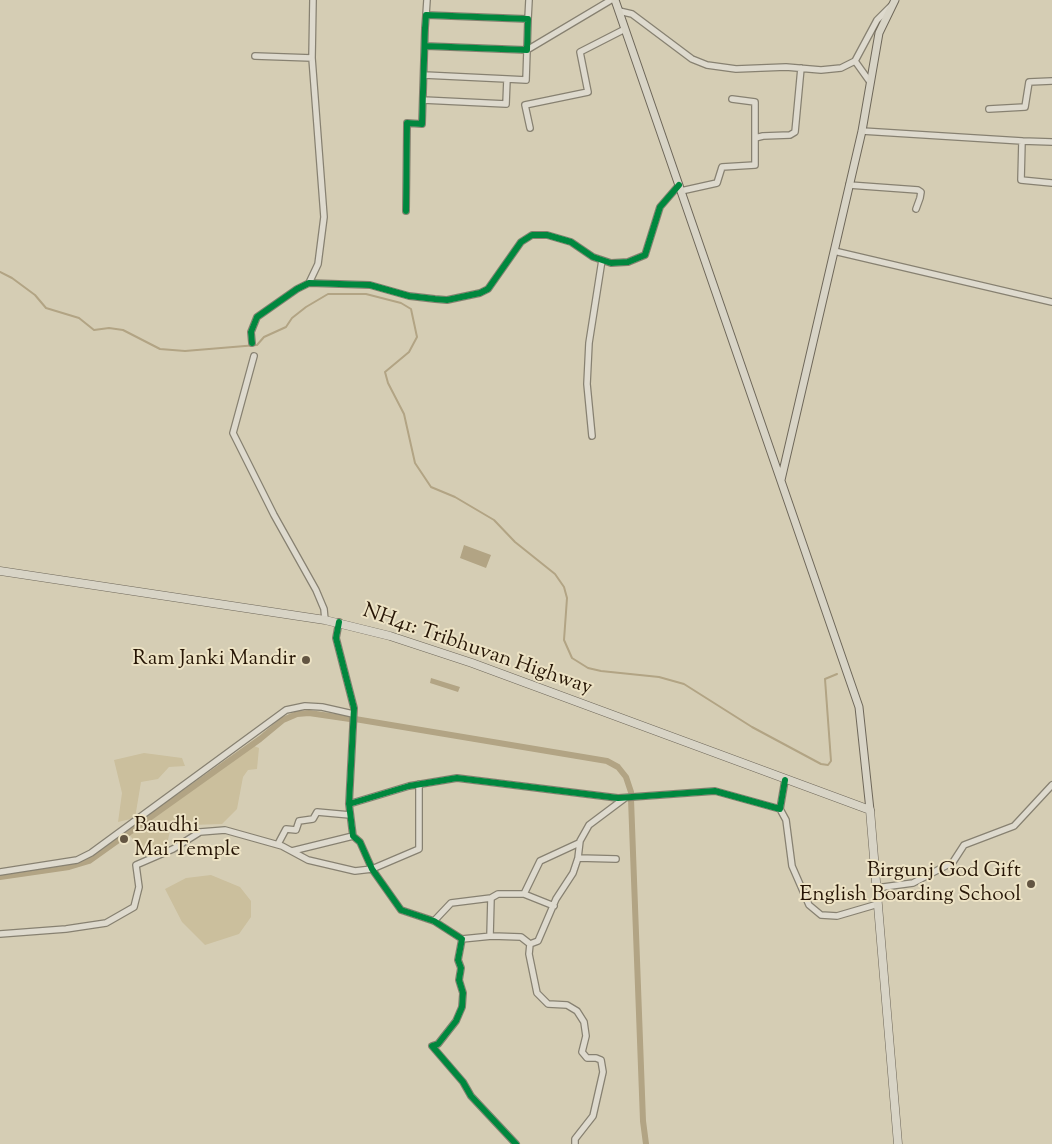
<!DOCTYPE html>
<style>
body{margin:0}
canvas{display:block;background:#d5cdb4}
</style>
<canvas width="1052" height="1144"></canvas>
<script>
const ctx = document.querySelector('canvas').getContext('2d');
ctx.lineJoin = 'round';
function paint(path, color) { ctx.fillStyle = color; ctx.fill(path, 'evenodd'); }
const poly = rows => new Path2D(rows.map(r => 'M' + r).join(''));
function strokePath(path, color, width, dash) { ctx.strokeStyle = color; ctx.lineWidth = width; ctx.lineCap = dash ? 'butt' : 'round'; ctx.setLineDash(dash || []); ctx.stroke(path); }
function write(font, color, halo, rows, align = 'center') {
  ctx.font = font + ' "Sorts Mill Goudy",serif'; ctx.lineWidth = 4; ctx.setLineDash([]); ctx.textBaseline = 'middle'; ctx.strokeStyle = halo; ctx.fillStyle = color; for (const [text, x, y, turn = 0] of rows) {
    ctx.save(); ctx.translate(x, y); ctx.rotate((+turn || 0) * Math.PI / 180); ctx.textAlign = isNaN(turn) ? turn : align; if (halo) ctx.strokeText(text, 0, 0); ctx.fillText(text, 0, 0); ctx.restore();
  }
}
const green = poly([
 [249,744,259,748,257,769,248,770,243,777,237,809,222,824,191,825,183,821,171,827,167,844,141,854,140,848,127,832],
 [144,753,182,758,185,766,169,767,158,779,141,782,135,818,118,822,122,793,114,760],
 [211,875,240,887,251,901,251,917,239,934,205,945,182,922,165,889,186,878]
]);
const water = poly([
 [464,545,491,555,486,568,460,558],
 [431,678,460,687,458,692,430,683]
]);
const stream = poly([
 [0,272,12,278,35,295,46,308,79,318,94,330,109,328,123,330,160,349,185,351,257,345,264,337,286,327,292,318,306,307,328,294,366,294,401,303,411,309,417,337,409,352,385,372,388,383,404,414,415,463,431,487,455,497,494,520,515,542,555,574,564,587,567,598,564,640,572,658,588,668,601,671,659,677,684,684,752,727,821,764,828,765,831,761,825,679,837,674]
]);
const canal = poly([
 [355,719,607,761,618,767,626,777,631,792],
 [631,799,643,1121,646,1144],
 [0,877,69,867,89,861,260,739,283,720,297,714,309,713,350,719]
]);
const minor = poly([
 [619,11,632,14,692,59,707,65,736,69,786,67,821,70,841,68,855,61,877,20,891,6],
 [426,15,427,0],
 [528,19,529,0],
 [255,56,312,58],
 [855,61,870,82],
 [507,79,526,80,527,50,611,0],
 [732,99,755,102,755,138],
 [423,100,506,104,507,79,424,75],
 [989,109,1025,107,1029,82,1052,81],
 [530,128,525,105,588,92,580,52,625,29],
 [862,131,1022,141,1021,180,1052,183],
 [1022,141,1052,142],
 [849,185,918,190,921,192,920,198,916,209],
 [681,191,717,183,722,167,755,165,755,138,763,136,790,135,795,132,801,68],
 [406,211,407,123,422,124,425,28,426,15,528,19,527,50,425,46],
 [834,251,1052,302],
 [309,283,318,264,324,217,312,58,313,0],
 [252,343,251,332,257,317,297,289,309,283,370,285,409,296,435,299,447,300,480,293,488,289,521,242,532,235,547,235,571,242,593,257,611,263,628,262,645,255,660,207,679,185],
 [254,356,233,433,274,515,316,590,324,609,325,620],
 [592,436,587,384,589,343,602,260],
 [339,622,336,638,354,708,349,804,353,836,360,842,372,869,401,910,434,921,462,939,458,960,461,968,459,980,463,993,462,1007,456,1021,438,1044,432,1046,463,1082,471,1096,516,1144],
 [349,804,409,786,457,778,618,798,715,791,780,809,785,780],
 [780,809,786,820,792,866,809,905,821,915,837,916,878,904],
 [278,844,286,829,296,830,299,821,313,819,317,812,350,815],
 [292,851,353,836],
 [578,858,616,859],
 [0,872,77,860,91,853,286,710,305,706,322,707,353,714],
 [876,888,913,883,953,862,964,845,1014,826,1052,785],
 [524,894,540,861,579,843],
 [434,921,451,903,491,898,498,894,524,894,554,906],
 [0,934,66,929,106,923,134,907,139,887,136,865,173,849,200,832,225,830,282,846,308,860,355,871,372,869,419,849,419,784],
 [490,936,491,898],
 [462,939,492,936,521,937,530,944,538,941,556,899,573,873,578,858,580,841,589,825,625,798],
 [530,944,529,954,537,993,548,1004,567,1005,577,1011,584,1022,586,1036,582,1052,587,1058,596,1058,601,1060,603,1072,593,1116,575,1139,575,1144]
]);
const major = poly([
 [615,0,859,707,870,810],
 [781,480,862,131,879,33,895,0]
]);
const highway = poly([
 [0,571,325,620,390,636,472,663,870,810,898,1144]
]);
const cycleway = poly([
 [406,211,407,123,422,124,425,28,426,15,528,19,527,50,425,46],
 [252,343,251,332,257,317,297,289,309,283,370,285,409,296,435,299,447,300,480,293,488,289,521,242,532,235,547,235,571,242,593,257,611,263,628,262,645,255,660,207,679,185],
 [339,622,336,638,354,708,349,804,353,836,360,842,372,869,401,910,434,921,462,939,458,960,461,968,459,980,463,993,462,1007,456,1021,438,1044,432,1046,463,1082,471,1096,516,1144],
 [349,804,409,786,457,778,618,798,715,791,780,809,785,780]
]);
const markers = [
 [306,660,5,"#635542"],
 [124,839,5,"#635542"],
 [1031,884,5,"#635542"]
];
const streetNames = [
 ["NH41: Tribhuvan Highway",477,651,19]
];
const poiNames = [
 ["Ram Janki Mandir",296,660],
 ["Baudhi",134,827,"left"],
 ["Mai Temple",134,851,"left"],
 ["Birgunj God Gift",1021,872],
 ["English Boarding School",1021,896]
];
paint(green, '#cbbf9d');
paint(water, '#b2a484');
strokePath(stream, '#b2a484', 2);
strokePath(canal, '#b2a484', 6);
strokePath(minor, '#878171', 8);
strokePath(major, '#6f685a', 9);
strokePath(highway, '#6f685a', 9);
strokePath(minor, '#dedace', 5.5);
strokePath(major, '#d8d4c6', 7);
strokePath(highway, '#d8d4c6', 8);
strokePath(cycleway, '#00873e', 6);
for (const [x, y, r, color] of markers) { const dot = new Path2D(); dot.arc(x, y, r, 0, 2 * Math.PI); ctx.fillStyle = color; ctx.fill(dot); strokePath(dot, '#ede3c5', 2); }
write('21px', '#261505', '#ede3c5', streetNames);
write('21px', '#261505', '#ede3c5', poiNames, 'right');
</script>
